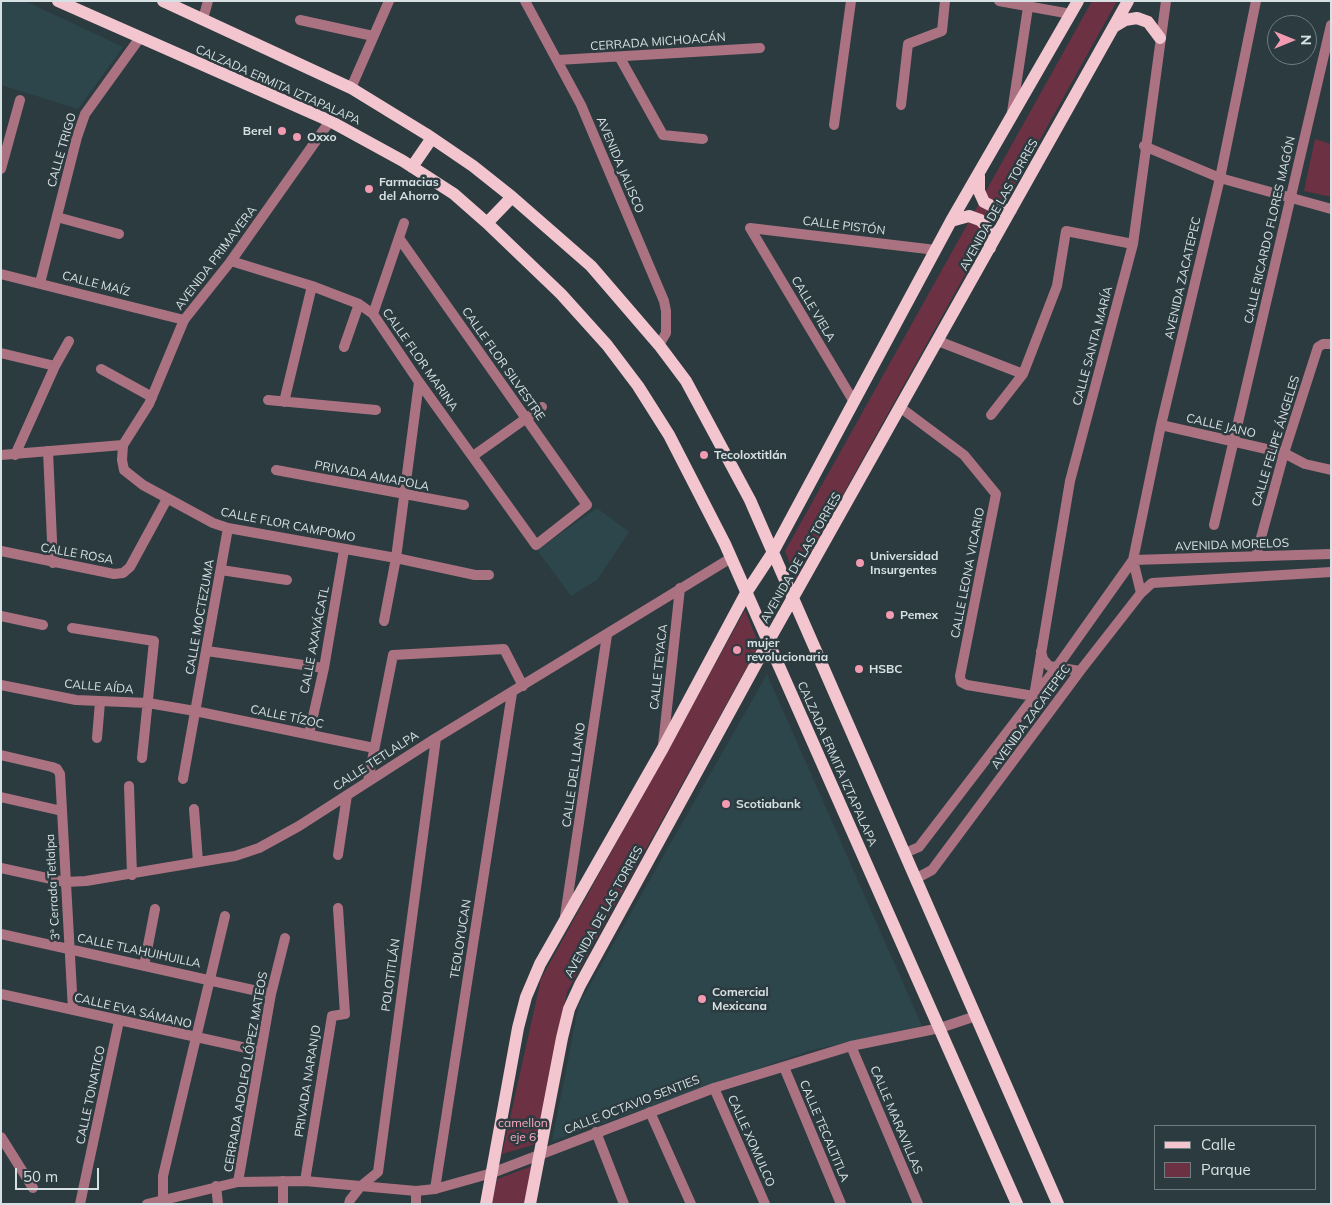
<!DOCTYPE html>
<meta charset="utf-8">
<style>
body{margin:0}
#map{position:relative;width:1332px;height:1205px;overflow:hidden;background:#2b3b3f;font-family:Mulish,sans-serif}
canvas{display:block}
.frame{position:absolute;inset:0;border:2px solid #d7e1e4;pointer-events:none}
.legend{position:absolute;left:1154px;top:1125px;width:162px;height:65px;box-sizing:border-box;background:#2b3b3f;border:1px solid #707d81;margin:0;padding:6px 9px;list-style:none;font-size:15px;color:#d7e1e4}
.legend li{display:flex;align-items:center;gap:10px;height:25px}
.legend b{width:25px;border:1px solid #707d81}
.north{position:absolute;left:1267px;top:15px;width:50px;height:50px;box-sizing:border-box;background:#2b3b3f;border:1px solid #707d81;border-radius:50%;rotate:90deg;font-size:14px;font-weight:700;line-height:20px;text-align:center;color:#d7e1e4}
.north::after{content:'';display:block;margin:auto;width:18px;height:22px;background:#f19ab1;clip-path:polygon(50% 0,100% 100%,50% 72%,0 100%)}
.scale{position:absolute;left:15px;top:1168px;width:84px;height:22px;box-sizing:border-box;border:2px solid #d7e1e4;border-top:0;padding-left:6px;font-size:15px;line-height:18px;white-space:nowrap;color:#d7e1e4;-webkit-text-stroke:4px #2b3b3f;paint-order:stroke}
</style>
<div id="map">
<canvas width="1332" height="1205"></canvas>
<div class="frame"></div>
<ul class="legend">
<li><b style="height:6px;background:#f3c5cf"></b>Calle</li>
<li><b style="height:14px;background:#6c3143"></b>Parque</li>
</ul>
<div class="north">N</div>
<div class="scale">50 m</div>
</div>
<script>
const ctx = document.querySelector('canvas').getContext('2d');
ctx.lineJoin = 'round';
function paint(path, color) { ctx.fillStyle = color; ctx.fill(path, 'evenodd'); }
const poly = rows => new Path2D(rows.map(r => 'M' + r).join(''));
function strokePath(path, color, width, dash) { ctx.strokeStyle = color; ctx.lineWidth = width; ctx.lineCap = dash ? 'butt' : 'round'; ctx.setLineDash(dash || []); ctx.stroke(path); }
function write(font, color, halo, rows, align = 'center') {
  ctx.font = font + ' Mulish,sans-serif'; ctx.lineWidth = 5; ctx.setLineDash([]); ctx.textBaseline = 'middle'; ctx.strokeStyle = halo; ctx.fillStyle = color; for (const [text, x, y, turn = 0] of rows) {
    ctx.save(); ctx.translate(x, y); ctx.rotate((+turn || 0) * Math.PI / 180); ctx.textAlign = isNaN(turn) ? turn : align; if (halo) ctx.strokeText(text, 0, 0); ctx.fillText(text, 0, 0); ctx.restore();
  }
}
const built = poly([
 [1,1,25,1,123,47,78,109,1,85],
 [597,508,629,532,597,580,571,596,537,550],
 [767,674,922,1026,812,1050,552,1141,579,1004]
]);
const green = poly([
 [1092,1,1117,1,796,579,785,551],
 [1315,139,1331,144,1331,197,1304,191],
 [745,610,759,645,567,992,536,1144,502,1154,541,979],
 [535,1165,526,1204,492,1204,497,1179]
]);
const minor = poly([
 [525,1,581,105,664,301,666,311,666,333,659,345],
 [999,1,1071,14],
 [203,19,208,1],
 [300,20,373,36],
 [620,58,663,135,703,139],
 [558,60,760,48],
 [351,88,389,1],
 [901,105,908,44,942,31,945,1],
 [1012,112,1029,1],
 [834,125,851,1],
 [1144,146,1220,178,1331,209],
 [1,169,20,100],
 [57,217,119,234],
 [750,228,854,402],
 [750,228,936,250],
 [231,261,312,286,359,304,373,314,419,382,536,545,587,505,399,238],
 [1,274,184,320],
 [40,283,77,137,85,114,139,39],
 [373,314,404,223],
 [938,341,1023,374],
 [344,347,359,304],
 [1,353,55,366],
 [101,369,152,397],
 [268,400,376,410],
 [284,402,312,286],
 [901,408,964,455,996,494,960,676,961,682,967,685,1034,696,1070,481,1133,244,1166,1],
 [991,415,1023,374,1057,286,1066,231,1133,244],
 [1161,425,1284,453,1305,464,1331,470],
 [123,445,122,460,124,470,143,485,213,523,228,528,396,558,475,575,489,575],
 [48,451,53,563],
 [15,455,55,366,69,341],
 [473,456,542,407],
 [276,470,464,505],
 [1214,525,1331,25],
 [1,551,114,574,123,573,130,567,167,499],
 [1256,556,1284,453,1318,347,1323,344,1331,344],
 [221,570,287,580],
 [1141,593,1133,560,1161,425,1220,178,1256,1],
 [1,616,43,625],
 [384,621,396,558,419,382],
 [72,628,154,641,142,758],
 [207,651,324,668],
 [1041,651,1043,659,1049,666,1080,671],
 [1,685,76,700,148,703,195,711,374,748],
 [309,734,324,668,344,550],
 [97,738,100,702],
 [663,745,680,588],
 [1,755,52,767,57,769,60,774,73,1010],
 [183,779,228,528],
 [368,781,393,655,504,649,523,686],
 [129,786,132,875],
 [1,797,62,811],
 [194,809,198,862],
 [905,853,919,847,1057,667,1133,560,1331,554],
 [338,855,347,795],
 [1,868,65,882,86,881,235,856,259,848,299,826,436,738,731,558],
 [917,878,932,870,1080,671,1141,593,1152,583,1331,572],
 [565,916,607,635],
 [1,934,271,994],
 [144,966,155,909],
 [1,994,260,1051],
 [851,1046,918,1204],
 [784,1067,841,1204],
 [714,1088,765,1204],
 [650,1112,691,1204],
 [596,1132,624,1204],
 [1,1137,33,1188],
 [305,1181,332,1016,345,1014,338,908],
 [238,1182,271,994,285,938],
 [216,1186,218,1204],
 [435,1189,512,693],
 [80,1204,119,1021],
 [163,1204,163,1176,225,916],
 [283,1204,283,1181],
 [349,1204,350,1200,361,1186,378,1172,436,738],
 [416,1204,416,1191]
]);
const tertiary = poly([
 [1,455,123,445,149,404,184,320,231,261,330,121],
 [147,1204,238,1182,305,1181,416,1191,435,1189,492,1173,714,1088,851,1046,940,1028,976,1016]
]);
const primary = poly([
 [58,1,330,121,403,161,454,194,487,223,561,294,607,345,638,386,669,435,725,544,1017,1204],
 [163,1,351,88,426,134,473,166,512,197,591,266,659,345,686,381,750,500,1058,1204],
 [1115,26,1125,20,1137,18,1148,22,1160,38],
 [412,167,432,138],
 [979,176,979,191,984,202,1000,210,1011,210],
 [951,221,969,216,980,220,989,229,990,248],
 [487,223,512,197],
 [486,1204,518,1028,526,997,540,964,663,748,746,593,773,552,951,221,1078,1],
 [530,1204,562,1038,569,1009,580,985,768,642,1128,1]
]);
const markers = [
 [282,131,5,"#f19ab1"],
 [297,137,5,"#f19ab1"],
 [369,189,5,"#f19ab1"],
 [704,455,5,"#f19ab1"],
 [860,563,5,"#f19ab1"],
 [890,615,5,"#f19ab1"],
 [737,650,5,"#f19ab1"],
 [859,669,5,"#f19ab1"],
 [726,804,5,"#f19ab1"],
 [702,999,5,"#f19ab1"]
];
const streetNames = [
 ["CERRADA MICHOACÁN",658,42,-4],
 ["CALZADA ERMITA IZTAPALAPA",278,85,24],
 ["CALLE TRIGO",62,150,-74],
 ["AVENIDA JALISCO",620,165,67],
 ["AVENIDA DE LAS TORRES",999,205,-61],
 ["CALLE PISTÓN",844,226,7],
 ["CALLE RICARDO FLORES MAGÓN",1270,230,-77],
 ["AVENIDA PRIMAVERA",216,258,-53],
 ["AVENIDA ZACATEPEC",1183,278,-77],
 ["CALLE MAÍZ",96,284,14],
 ["CALLE VIELA",813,309,59],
 ["CALLE SANTA MARÍA",1093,346,-75],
 ["CALLE FLOR MARINA",420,360,55],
 ["CALLE FLOR SILVESTRE",503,364,55],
 ["CALLE JANO",1221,426,13],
 ["CALLE FELIPE ÁNGELES",1276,441,-73],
 ["PRIVADA AMAPOLA",372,476,11],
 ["CALLE FLOR CAMPOMO",288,525,11],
 ["AVENIDA MORELOS",1232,545,-2],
 ["CALLE ROSA",77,554,10],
 ["AVENIDA DE LAS TORRES",801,558,-60],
 ["CALLE LEONA VICARIO",968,573,-79],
 ["CALLE MOCTEZUMA",200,617,-80],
 ["CALLE AXAYÁCATL",315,640,-79],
 ["CALLE TEYACA",659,667,-84],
 ["CALLE AÍDA",99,687,5],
 ["CALLE TÍZOC",287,717,12],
 ["AVENIDA ZACATEPEC",1031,717,-54],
 ["CALLE TETLALPA",376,761,-33],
 ["CALZADA ERMITA IZTAPALAPA",837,764,66],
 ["CALLE DEL LLANO",574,775,-82],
 ["3ª Cerrada Tetlalpa",53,887,-93],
 ["AVENIDA DE LAS TORRES",604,912,-61],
 ["TEOLOYUCAN",461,939,-81],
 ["CALLE TLAHUIHUILLA",139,951,12],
 ["POLOTITLÁN",391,975,-82],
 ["CALLE EVA SÁMANO",133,1011,13],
 ["CERRADA ADOLFO LÓPEZ MATEOS",246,1072,-80],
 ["PRIVADA NARANJO",308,1081,-81],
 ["CALLE TONATICO",91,1095,-78],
 ["CALLE OCTAVIO SENTIES",632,1105,-21],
 ["CALLE MARAVILLAS",896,1120,67],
 ["CALLE TECALTITLA",824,1131,67],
 ["CALLE XOMULCO",751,1141,66]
];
const poiNames = [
 ["Berel",272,131,"right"],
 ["Oxxo",307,137],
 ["Farmacias",379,182],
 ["del Ahorro",379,196],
 ["Tecoloxtitlán",714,455],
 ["Universidad",870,556],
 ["Insurgentes",870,570],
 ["Pemex",900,615],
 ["mujer",747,643],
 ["revolucionaria",747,657],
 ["HSBC",869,669],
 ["Scotiabank",736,804],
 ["Comercial",712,992],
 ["Mexicana",712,1006]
];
const parkNames = [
 ["camellon",523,1123],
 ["eje 6",523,1137]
];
paint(built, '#2d464c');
paint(green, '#6c3143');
strokePath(minor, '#ab7382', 10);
strokePath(tertiary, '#ab7382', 10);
strokePath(primary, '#f3c5cf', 12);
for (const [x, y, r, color] of markers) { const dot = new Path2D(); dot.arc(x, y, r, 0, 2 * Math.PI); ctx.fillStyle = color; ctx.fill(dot); strokePath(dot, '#2b3b3f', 2); }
write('12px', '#d7e1e4', '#2b3b3f', streetNames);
write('bold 12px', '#d7e1e4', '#2b3b3f', poiNames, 'left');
write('12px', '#fea8bf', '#2b3b3f', parkNames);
</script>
